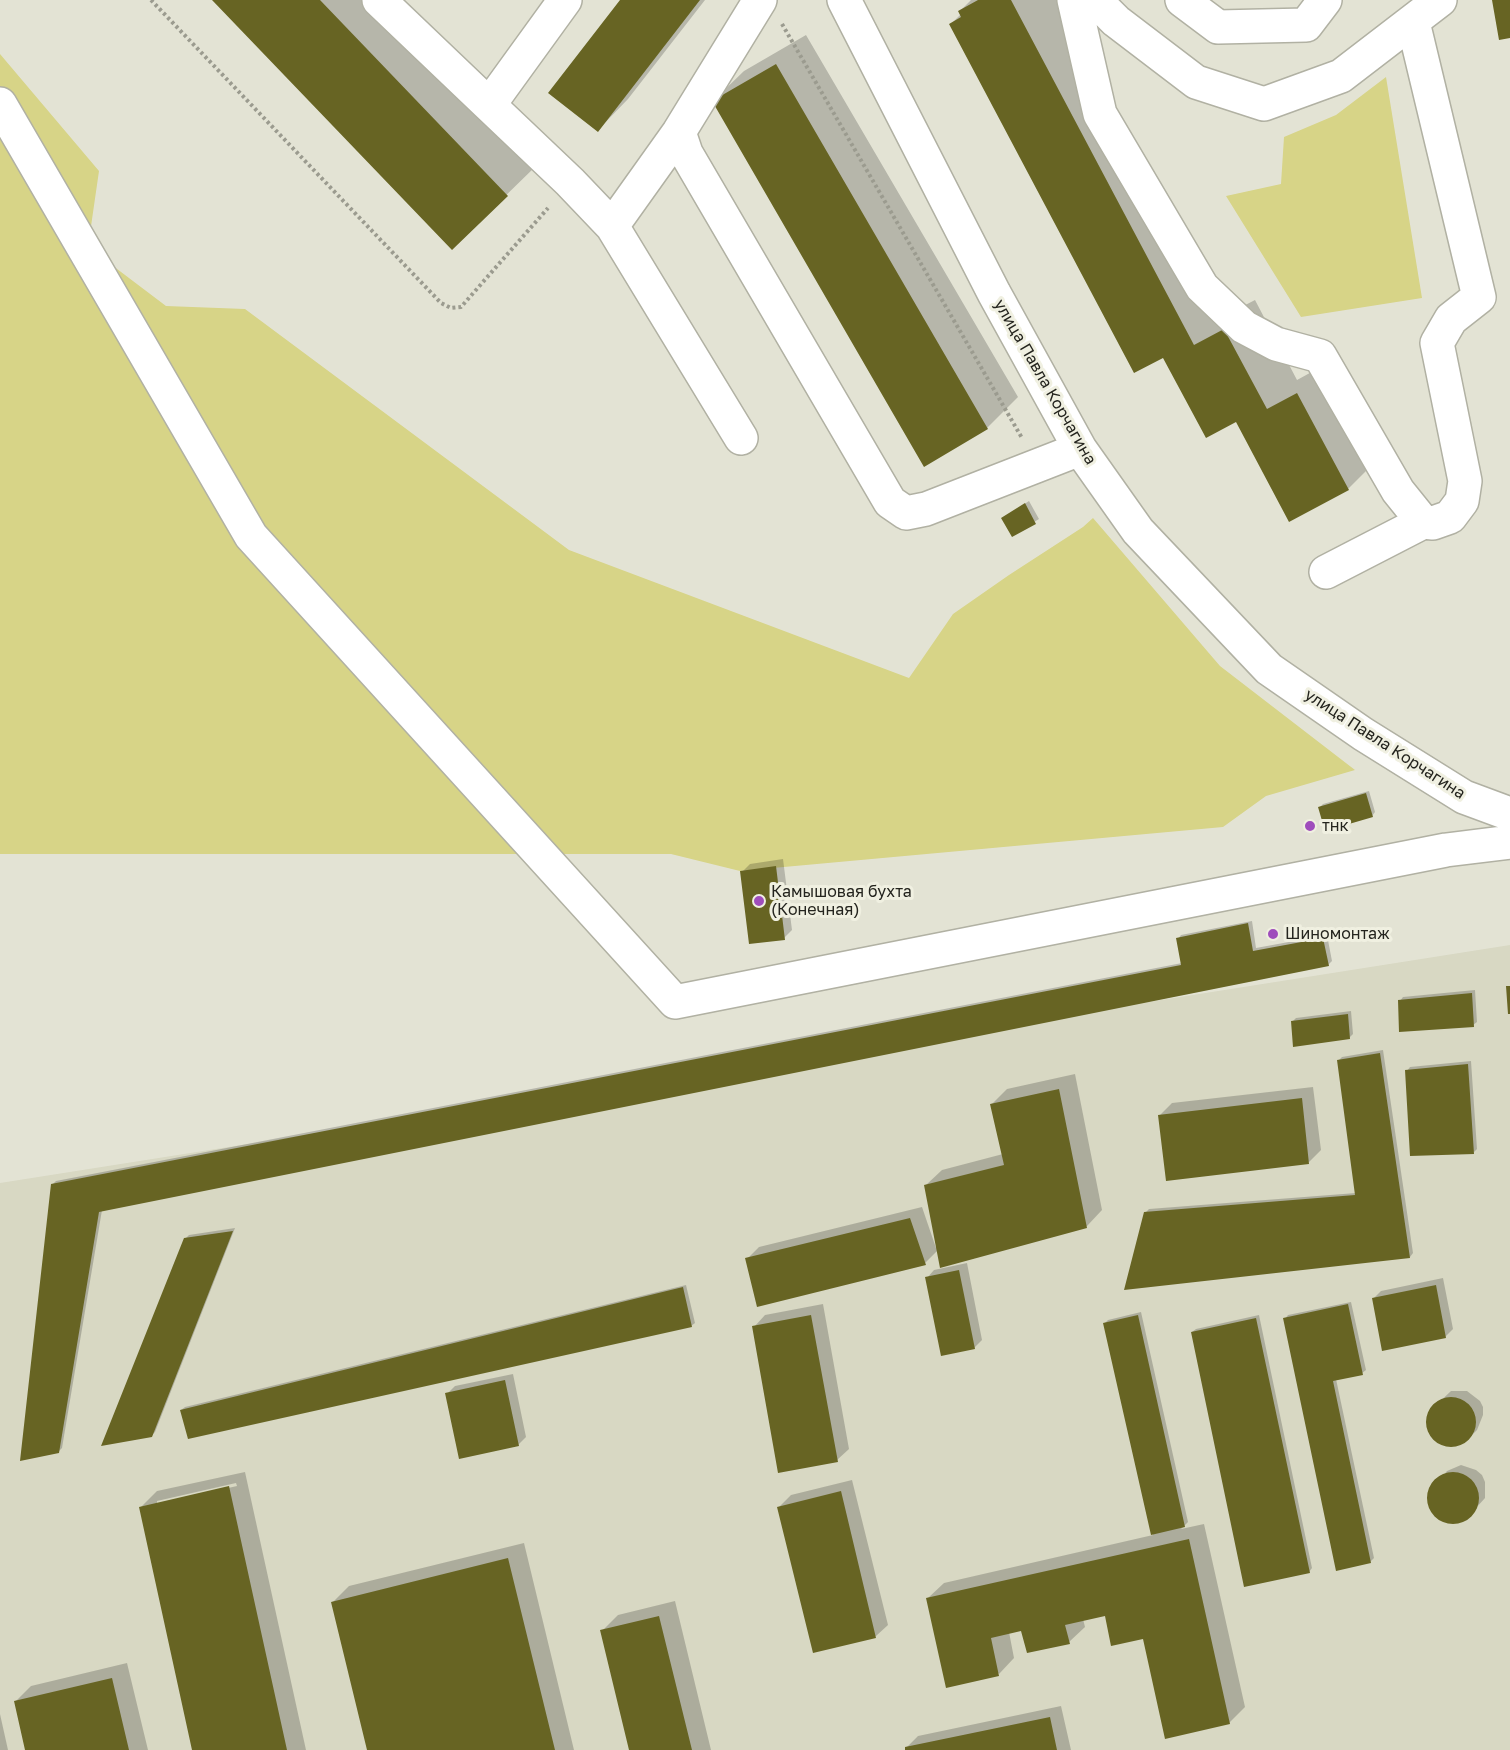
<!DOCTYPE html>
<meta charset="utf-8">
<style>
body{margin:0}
canvas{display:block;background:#e3e3d4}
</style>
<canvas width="1510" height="1750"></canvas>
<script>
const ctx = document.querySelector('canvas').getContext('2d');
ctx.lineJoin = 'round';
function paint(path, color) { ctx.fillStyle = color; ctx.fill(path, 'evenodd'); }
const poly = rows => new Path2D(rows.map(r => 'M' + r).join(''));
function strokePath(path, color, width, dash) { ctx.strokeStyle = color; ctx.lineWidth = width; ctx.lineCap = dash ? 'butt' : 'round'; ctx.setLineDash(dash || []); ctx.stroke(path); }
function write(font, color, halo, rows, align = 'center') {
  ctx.font = font + ' "Golos Text",sans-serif'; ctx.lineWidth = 6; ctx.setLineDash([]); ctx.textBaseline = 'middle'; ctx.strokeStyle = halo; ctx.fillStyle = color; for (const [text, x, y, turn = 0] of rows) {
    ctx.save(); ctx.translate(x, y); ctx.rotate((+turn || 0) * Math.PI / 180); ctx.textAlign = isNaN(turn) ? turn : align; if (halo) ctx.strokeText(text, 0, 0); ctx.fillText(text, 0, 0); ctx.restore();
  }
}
const built = poly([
 [1510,945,1510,1750,0,1750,0,1183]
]);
const green = poly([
 [0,54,99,171,88,247,166,306,245,309,569,550,909,678,953,614,1009,575,1083,527,1093,518,1220,666,1355,770,1266,796,1223,827,740,871,671,854,0,854],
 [1386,77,1422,298,1301,317,1226,196,1281,184,1284,137,1336,115]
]);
const shadow = poly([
 [214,0,379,0,537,165,452,248],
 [622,0,705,0,628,99,598,130],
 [971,0,1057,0,1224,316,1255,300,1297,380,1328,363,1378,459,1348,489,1237,420,1164,356,951,24,961,14,960,11],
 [806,35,1018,397,987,428,925,465,713,101,744,71],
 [1029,501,1039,519,1013,535,1003,518],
 [1369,791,1375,812,1372,816,1319,808,1323,804],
 [783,859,792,930,784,938,742,872,750,864],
 [1252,921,1256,948,1327,935,1332,961,1328,965,102,1210,62,1448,58,1452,52,1185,56,1181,1182,963,1178,939,1181,935],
 [1475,990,1477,1022,1473,1025,1400,1001,1403,997],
 [1351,1011,1353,1034,1349,1038,1292,1022,1296,1018],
 [1383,1050,1413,1253,1410,1257,1146,1212,1149,1209,1356,1193,1339,1060,1342,1057],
 [1471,1061,1477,1149,1474,1152,1407,1071,1410,1067],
 [1075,1074,1102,1210,1087,1226,938,1250,925,1263,747,1259,759,1247,922,1207,936,1248,938,1248,926,1185,942,1170,1003,1154,991,1105,1007,1089],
 [1313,1087,1321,1150,1309,1162,1160,1115,1172,1103],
 [235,1228,155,1432,151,1436,185,1239,189,1235],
 [967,1263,982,1340,974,1348,927,1278,934,1270],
 [1443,1278,1453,1329,1445,1337,1373,1299,1381,1291],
 [686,1285,695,1323,691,1326,181,1410,185,1407],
 [1351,1302,1366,1370,1362,1373,1336,1379,1374,1558,1370,1562,1285,1319,1288,1315],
 [823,1304,849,1449,837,1460,754,1327,765,1315],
 [1141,1312,1188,1522,1181,1529,1204,1524,1245,1707,1229,1723,1144,1637,1106,1614,1083,1619,1085,1627,1069,1642,1022,1629,1009,1632,1014,1658,999,1674,928,1598,944,1583,1153,1535,1105,1323,1108,1320],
 [1259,1315,1312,1568,1309,1572,1192,1332,1196,1329],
 [513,1374,526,1437,518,1445,447,1394,455,1386],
 [1451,1391,1467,1391,1480,1401,1483,1407,1483,1415,1477,1430,1469,1438,1455,1445,1440,1443,1430,1432,1428,1425,1431,1410],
 [1461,1465,1476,1470,1482,1475,1485,1482,1485,1498,1466,1519,1450,1522,1435,1515,1429,1500,1430,1492,1447,1471],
 [245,1472,306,1750,194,1750,141,1507,157,1491],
 [236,1483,237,1486,157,1504,157,1501],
 [852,1480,888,1625,876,1636,814,1652,779,1507,791,1495],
 [524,1543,574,1750,369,1750,333,1602,349,1586],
 [675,1601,711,1750,631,1750,602,1631,618,1615],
 [127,1663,148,1750,27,1750,15,1702,31,1686],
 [1061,1706,1071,1750,907,1750,906,1748,918,1736],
 [0,1714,8,1750,0,1750]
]);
const building = poly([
 [212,0,320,0,508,196,452,250],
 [620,0,700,0,598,132,548,93],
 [978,0,1011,0,1194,345,1224,329,1267,409,1297,393,1349,490,1289,522,1236,422,1206,438,1163,358,1134,373,949,24,961,17,958,11],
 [1492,0,1510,0,1510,38,1499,40],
 [776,64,988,429,924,467,712,101],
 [1025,503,1036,524,1012,537,1001,518],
 [1366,793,1373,817,1325,831,1318,807],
 [776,866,785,940,749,944,740,871],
 [1248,923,1253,951,1323,938,1329,966,99,1212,59,1453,20,1461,51,1184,1181,965,1176,938],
 [1506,986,1510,986,1510,1014,1508,1014],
 [1472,993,1474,1027,1399,1032,1398,1000],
 [1348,1014,1350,1039,1293,1047,1291,1021],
 [1380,1053,1410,1258,1124,1290,1144,1212,1355,1195,1337,1060],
 [1468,1064,1474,1154,1410,1156,1405,1070],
 [1059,1089,1087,1228,940,1268,924,1185,1004,1165,990,1104],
 [1302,1098,1309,1164,1166,1181,1158,1115],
 [910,1218,926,1265,757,1307,745,1258],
 [233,1231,152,1437,101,1446,184,1238],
 [959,1270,975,1349,941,1356,925,1277],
 [1436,1285,1446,1338,1382,1351,1372,1298],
 [683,1287,692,1327,188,1439,180,1410],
 [1348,1304,1363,1375,1333,1381,1371,1563,1336,1571,1283,1318],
 [811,1315,838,1462,778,1473,752,1326],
 [1138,1315,1185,1527,1151,1535,1103,1323],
 [1256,1318,1310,1573,1244,1587,1191,1332],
 [505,1380,519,1446,459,1459,445,1393],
 '1426 1422a25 25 0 1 1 50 0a25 25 0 1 1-50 0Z',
 '1427 1498a26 26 0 1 1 52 0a26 26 0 1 1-52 0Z',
 [229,1486,287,1750,192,1750,139,1507],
 [841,1491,876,1638,813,1653,777,1507],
 [1189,1539,1230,1724,1165,1739,1143,1639,1111,1646,1105,1616,1065,1625,1070,1644,1027,1653,1021,1631,991,1638,999,1676,946,1688,926,1598],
 [508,1558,555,1750,367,1750,331,1602],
 [659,1616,692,1750,629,1750,600,1630],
 [112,1678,129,1750,25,1750,14,1701],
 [1050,1717,1057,1750,905,1750,905,1747]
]);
const path = poly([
 [151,0,441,303,451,308,461,307,548,208],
 [782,24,1022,438]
]);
const minor = poly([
 [379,0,489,105,565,0],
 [844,0,994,293,1080,449,1138,531,1269,669,1363,734,1464,797,1510,814],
 [1074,0,1100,114,1202,287,1244,327,1276,344,1320,356,1398,491,1423,522,1433,523,1450,517,1462,501,1465,481,1437,343,1451,319,1479,297,1413,22],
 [1095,0,1116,21,1196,82,1264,104,1341,76,1440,0],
 [1182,0,1218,27,1306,25,1325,0],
 [0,104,251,536,675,1002,1446,850,1510,842],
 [489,105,570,182,612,226,679,132,760,0],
 [679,132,686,153,890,502,906,513,926,509,1080,449],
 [612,226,741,438],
 [1326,572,1423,522]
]);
const markers = [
 [1310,826,6,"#9f4dbc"],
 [759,901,6,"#9f4dbc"],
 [1273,934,6,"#9f4dbc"]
];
const streetNames = [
 ["улица Павла Корчагина",1045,382,60],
 ["улица Павла Корчагина",1385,744,33]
];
const poiNames = [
 ["тнк",1322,826],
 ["Камышовая бухта",771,892],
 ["(Конечная)",771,910],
 ["Шиномонтаж",1285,934]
];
paint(built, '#d8d8c3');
paint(green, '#d7d487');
paint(shadow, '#0003');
paint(building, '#676423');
strokePath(minor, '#b1b1a3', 36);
strokePath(path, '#9b9b8f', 4, [3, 3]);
strokePath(minor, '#fff', 33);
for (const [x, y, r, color] of markers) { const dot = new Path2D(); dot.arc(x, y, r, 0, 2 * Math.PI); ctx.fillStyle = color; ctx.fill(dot); strokePath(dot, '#f0f0e1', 2); }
write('16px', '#24241e', '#f0f0e1', streetNames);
write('16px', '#24241e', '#f0f0e1', poiNames, 'left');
</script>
